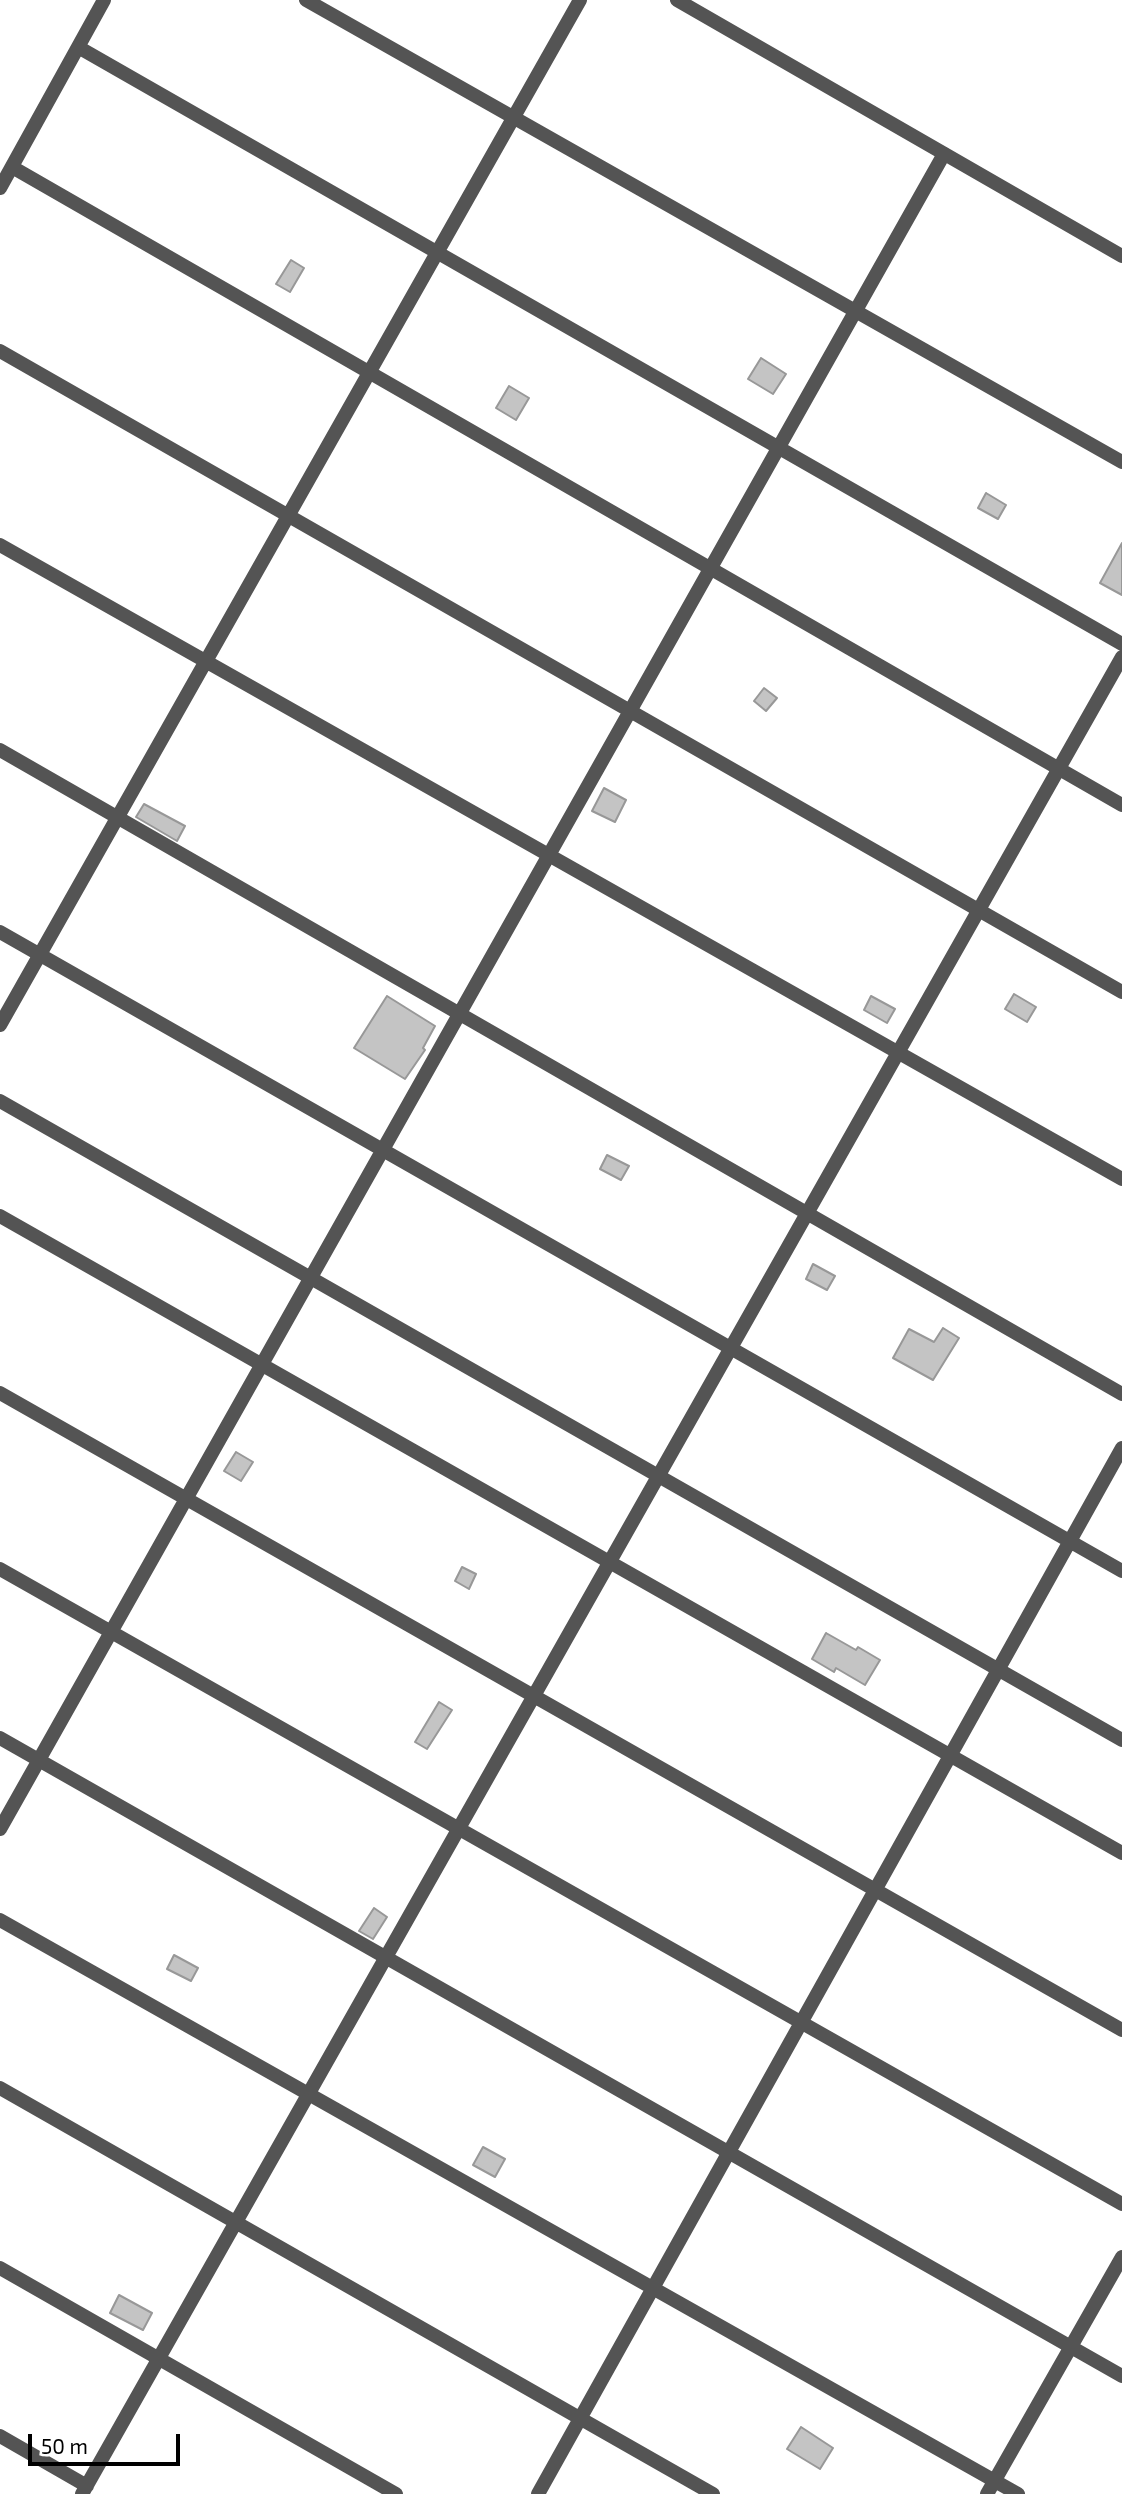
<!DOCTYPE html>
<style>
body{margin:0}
#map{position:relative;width:1122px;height:2494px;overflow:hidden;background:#fff;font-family:"Exo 2",sans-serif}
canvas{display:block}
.scale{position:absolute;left:28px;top:2434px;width:152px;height:32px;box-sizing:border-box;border:4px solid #000;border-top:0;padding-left:9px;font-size:21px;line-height:24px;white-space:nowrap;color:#000;-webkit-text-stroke:5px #fff;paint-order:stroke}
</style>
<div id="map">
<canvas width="1122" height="2494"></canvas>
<div class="scale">50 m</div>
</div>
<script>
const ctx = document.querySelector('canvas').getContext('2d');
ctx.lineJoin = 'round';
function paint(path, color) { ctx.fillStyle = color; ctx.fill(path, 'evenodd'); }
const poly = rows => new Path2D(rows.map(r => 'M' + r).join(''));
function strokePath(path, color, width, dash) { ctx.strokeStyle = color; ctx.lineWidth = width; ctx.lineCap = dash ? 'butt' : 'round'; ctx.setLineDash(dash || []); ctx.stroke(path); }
const building = poly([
 [291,260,304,268,290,292,276,284,291,260],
 [761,358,786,374,773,394,748,379,761,358],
 [509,386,529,398,516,420,496,408,509,386],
 [986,493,1006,505,998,519,978,508,986,493],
 [1122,543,1122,595,1100,583,1122,543],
 [764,688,777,698,766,711,754,701,764,688],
 [604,788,626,800,615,822,592,811,604,788],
 [144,804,185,826,177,841,136,817,144,804],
 [1014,994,1036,1007,1027,1022,1005,1009,1014,994],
 [387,996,435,1026,423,1048,425,1050,405,1079,354,1048,387,996],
 [871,996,895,1009,887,1023,864,1010,871,996],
 [607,1155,629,1166,621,1180,600,1169,607,1155],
 [813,1264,835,1276,827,1290,806,1279,813,1264],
 [943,1328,959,1338,933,1380,893,1358,909,1329,934,1342,943,1328],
 [236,1452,253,1462,241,1481,224,1471,236,1452],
 [462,1567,476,1574,469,1589,455,1581,462,1567],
 [826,1633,856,1650,858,1647,880,1660,865,1685,836,1668,834,1672,812,1659,826,1633],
 [439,1702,452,1710,427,1749,415,1742,439,1702],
 [374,1908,387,1917,373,1939,359,1931,374,1908],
 [174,1955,198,1968,191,1981,167,1969,174,1955],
 [483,2147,505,2159,495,2177,473,2165,483,2147],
 [119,2295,152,2313,143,2330,110,2313,119,2295],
 [801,2427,833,2448,820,2469,787,2449,801,2427]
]);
const minor = poly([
 [306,0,1122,462],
 [78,47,1122,644],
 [12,167,1122,805],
 [0,188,104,0],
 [0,351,1122,992],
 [0,545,1122,1179],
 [0,750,1122,1394],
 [0,932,1122,1571],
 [0,1025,580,0],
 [0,1101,1122,1740],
 [0,1216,1122,1853],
 [0,1393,1122,2030],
 [0,1569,1122,2204],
 [0,1738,1122,2376],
 [0,1829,944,154],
 [0,1920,1018,2494],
 [0,2088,713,2494],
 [0,2268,396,2494],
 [0,2436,87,2486],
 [82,2494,1122,657],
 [538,2494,1122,1448],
 [987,2494,1122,2257]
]);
const tertiary = poly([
 [677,0,1122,256]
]);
paint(building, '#c4c4c4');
strokePath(building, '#989898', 2);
strokePath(minor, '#545454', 14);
strokePath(tertiary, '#545454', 14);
</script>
